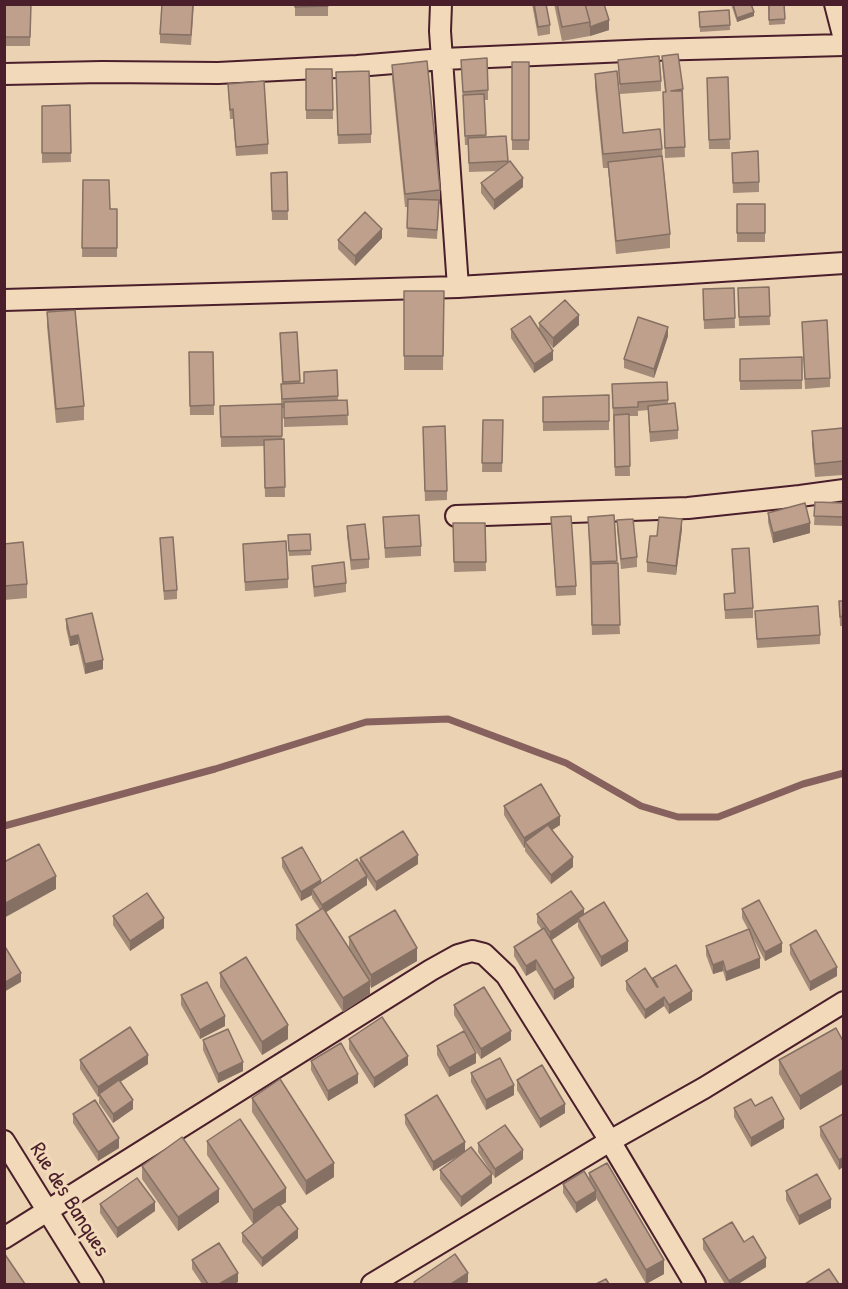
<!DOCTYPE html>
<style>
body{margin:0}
#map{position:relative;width:848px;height:1289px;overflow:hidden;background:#ebd2b3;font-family:"Patrick Hand",sans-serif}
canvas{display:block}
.frame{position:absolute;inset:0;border:6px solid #4a1f2b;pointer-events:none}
</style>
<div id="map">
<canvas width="848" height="1289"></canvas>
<div class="frame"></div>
</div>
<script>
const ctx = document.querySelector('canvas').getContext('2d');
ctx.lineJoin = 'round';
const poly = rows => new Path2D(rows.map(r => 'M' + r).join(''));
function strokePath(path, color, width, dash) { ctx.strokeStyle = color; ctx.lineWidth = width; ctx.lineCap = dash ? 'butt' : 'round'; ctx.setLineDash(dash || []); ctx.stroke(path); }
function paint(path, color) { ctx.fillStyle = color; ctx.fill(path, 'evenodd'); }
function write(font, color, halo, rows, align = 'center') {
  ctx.font = font + ' "Patrick Hand",sans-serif'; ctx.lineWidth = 6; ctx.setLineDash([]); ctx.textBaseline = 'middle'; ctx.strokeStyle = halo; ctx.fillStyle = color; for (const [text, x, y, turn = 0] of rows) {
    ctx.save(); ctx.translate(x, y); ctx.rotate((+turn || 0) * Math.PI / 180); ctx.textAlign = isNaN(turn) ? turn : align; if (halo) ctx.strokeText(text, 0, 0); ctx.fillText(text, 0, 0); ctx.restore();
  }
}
const stream = poly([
 [4,826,215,769,366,722,448,719,566,763,641,806,678,817,718,817,803,784,844,773]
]);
const street = poly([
 [441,4,440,31,458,287],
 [835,4,844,39],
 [4,74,102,72,218,73,357,66,443,59,650,50,844,45],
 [4,300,458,287,675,274,844,263],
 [456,516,688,508,800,496,844,490],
 [4,1141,93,1284],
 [4,1238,431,970,458,955,472,951,484,954,506,975,610,1141,695,1284],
 [372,1284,610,1141,704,1088,844,1002]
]);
const wall = poly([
 [4,4,31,4,30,46,4,46],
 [194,4,191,45,160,43,160,34],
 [295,4,328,4,328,16,295,16],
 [532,4,546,4,550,25,550,34,538,36],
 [554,4,604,4,609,30,590,36,562,41],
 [731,4,751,4,754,16,737,22],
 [768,4,784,4,785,24,769,25],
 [729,10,730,30,700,32,699,12],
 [662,56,683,89,685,157,665,158,663,102,665,92,662,65],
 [461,60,488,90,488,100,485,100,486,137,506,136,508,163,523,187,494,210,481,193,481,183,498,171,469,172,468,145,465,145],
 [618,60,661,81,661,91,620,94],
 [512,62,529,62,529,150,512,150],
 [392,65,440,190,440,204,439,204,437,239,407,237,408,207,405,207,392,79],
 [306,69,332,69,333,119,306,119],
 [595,74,623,133,662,149,670,234,670,248,616,254,608,168,603,168,595,87],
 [728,77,730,149,709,149,707,78],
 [336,82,371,134,371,143,338,144],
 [228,84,268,144,268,154,236,156,233,119,230,119],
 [70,105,71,162,42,163,42,106],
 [732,162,759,182,759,192,733,193],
 [287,172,288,220,272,220,271,173],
 [83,180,110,209,117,209,117,257,82,257],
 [737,204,765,204,765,242,737,242],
 [382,238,355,266,338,249,338,240],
 [769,287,770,325,739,326,738,288],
 [734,288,735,328,704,329,703,289],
 [404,291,444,291,443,370,404,370],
 [47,312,84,406,84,420,56,423,47,326],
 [802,322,830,378,830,387,805,389],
 [539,323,579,325,553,348,545,338,553,360,534,373,511,338,511,329,539,331],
 [297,332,300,383,338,396,338,400,347,400,348,425,284,427,284,408,282,408,282,439,284,439,285,497,265,497,264,446,221,447,220,406,281,404,281,384,282,384,280,333],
 [668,336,654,378,624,368,624,359],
 [189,352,213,352,214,415,190,415],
 [802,357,802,389,740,390,740,359],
 [612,384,668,400,668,404,678,430,678,439,650,442,648,410,638,411,638,416,629,416,630,476,615,476],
 [609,395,609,430,543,431,543,397],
 [483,420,503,420,502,472,482,472],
 [843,428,843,475,815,477,812,445,812,431],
 [423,437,447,491,447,500,425,501],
 [815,502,843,503,843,526,814,525],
 [768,513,810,533,773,543,768,522],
 [614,515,620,634,592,635,588,517],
 [383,517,421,546,421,556,385,558],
 [551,517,576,586,576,595,556,596],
 [617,520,637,557,637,567,621,569,617,530],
 [453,523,485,523,486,571,454,572],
 [347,526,369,559,369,568,351,570,347,536],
 [682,529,676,575,647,572,647,562,657,536],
 [310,534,311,555,289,556,288,535],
 [160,538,177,590,177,599,164,600],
 [4,544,27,584,27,598,4,600],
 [243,544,288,579,288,588,245,591],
 [732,549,753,608,753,618,725,619,724,594,734,593],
 [312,566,346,583,346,592,314,597,312,575],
 [839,601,843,601,843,626,840,626],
 [755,611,820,635,820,644,757,648],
 [66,619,103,669,85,674,78,644,70,646,66,628],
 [504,806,560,825,552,830,573,867,551,884,525,851,525,847,524,848,504,815],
 [282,858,321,883,360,865,360,858,418,864,376,891,367,878,367,885,326,912,349,949,349,937,417,961,371,988,370,985,370,994,343,1012,296,939,296,925,320,910,312,898,312,895,301,901,282,867],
 [742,909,782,952,765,961,753,938,760,968,726,981,723,971,713,974,706,955,706,946,748,929,742,918],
 [537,914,584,915,628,951,601,967,578,927,578,922,552,940,574,987,554,1000,536,970,526,976,514,956,514,947,542,930,537,923],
 [113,916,164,928,130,951,113,925],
 [790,945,837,976,810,991,790,954],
 [220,973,288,1039,262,1055,220,987],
 [653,978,692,1000,669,1014,664,1006,645,1019,626,990,626,981,653,981],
 [181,995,225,1026,200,1039,181,1005],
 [454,1005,511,1040,481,1059,454,1015],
 [349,1039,408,1065,374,1088,349,1049],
 [203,1040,243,1071,218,1083,203,1050],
 [843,1041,843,1084,800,1110,779,1074,779,1060],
 [437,1046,476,1063,449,1077,437,1055],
 [80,1060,148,1064,120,1082,133,1109,113,1123,99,1103,99,1096,98,1097,80,1069],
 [311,1061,358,1083,328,1101,311,1070],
 [471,1073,514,1095,486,1110,471,1082],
 [517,1080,565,1113,540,1128,517,1090],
 [252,1098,334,1177,306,1195,252,1112],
 [755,1106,784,1128,751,1147,734,1117,734,1108],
 [73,1114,119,1148,98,1161,73,1123],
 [843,1114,839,1170,820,1136,820,1127],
 [405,1115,465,1151,492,1183,461,1207,440,1179,440,1170,461,1154,433,1171,405,1124],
 [207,1141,286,1202,280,1206,298,1238,262,1267,242,1242,242,1233,253,1224,207,1155],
 [478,1143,523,1159,495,1178,478,1152],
 [142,1166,219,1202,178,1231,142,1179],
 [589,1173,664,1274,646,1284,596,1198,596,1200,576,1213,563,1193,563,1184,589,1180],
 [786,1191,831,1208,799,1225,786,1200],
 [100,1204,155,1211,117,1238,100,1213],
 [703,1239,744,1242,766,1267,738,1284,725,1284,703,1249],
 [192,1260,238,1282,234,1284,202,1284,192,1269]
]);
const shadedWall = poly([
 [754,12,754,16,737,22,737,18],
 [609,20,609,30,590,36,590,27],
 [523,178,523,187,494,210,494,200],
 [382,229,382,238,355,266,355,256],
 [579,315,579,325,553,348,553,338],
 [668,327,668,336,654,378,654,369],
 [553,351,553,360,534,373,534,364],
 [682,519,682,529,676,575,676,566],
 [810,523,810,533,773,543,773,533],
 [78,635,78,644,70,646,70,637],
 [103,660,103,669,85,674,85,664],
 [560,816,560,825,528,845,525,842,525,847,524,848,524,838],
 [418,855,418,864,376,891,376,882],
 [573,857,573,867,551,884,551,875],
 [56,876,56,889,4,918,4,904],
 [367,876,367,885,322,915,322,905],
 [321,880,321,890,312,889,312,895,301,901,301,892],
 [584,909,584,918,578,918,578,922,550,941,550,932],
 [164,918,164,928,130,951,130,941],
 [628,941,628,951,601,967,601,957],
 [782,943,782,952,765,961,765,952],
 [417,948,417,961,371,988,371,975],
 [760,958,760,968,726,981,726,972],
 [536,960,536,970,526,976,526,966],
 [723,961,723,971,713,974,713,965],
 [837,967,837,976,810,991,810,982],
 [21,973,21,982,4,992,4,983],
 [574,978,574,987,554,1000,554,990],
 [370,981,370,994,343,1012,343,998],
 [692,991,692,1000,669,1014,669,1005],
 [664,997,664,1006,645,1019,645,1010],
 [225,1016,225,1026,200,1039,200,1030],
 [288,1025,288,1039,262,1055,262,1042],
 [511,1031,511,1040,481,1059,481,1049],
 [476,1053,476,1063,449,1077,449,1068],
 [148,1055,148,1064,100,1095,99,1094,99,1096,98,1097,98,1087],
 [408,1056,408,1065,374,1088,374,1078],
 [243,1062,243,1071,218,1083,218,1074],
 [843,1070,843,1084,800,1110,800,1096],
 [358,1074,358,1083,328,1101,328,1091],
 [514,1085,514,1095,486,1110,486,1100],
 [133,1100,133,1109,113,1123,113,1114],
 [565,1104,565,1113,540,1128,540,1119],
 [784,1119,784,1128,751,1147,751,1138],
 [119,1138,119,1148,98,1161,98,1152],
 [465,1142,465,1152,433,1171,433,1162],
 [523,1150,523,1159,495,1178,495,1169],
 [843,1158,843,1167,839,1170,839,1160],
 [334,1163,334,1177,306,1195,306,1181],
 [492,1174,492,1183,461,1207,461,1197],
 [286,1188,286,1202,253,1224,253,1210],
 [219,1189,219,1202,178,1231,178,1217],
 [596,1191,596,1200,576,1213,576,1203],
 [831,1199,831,1208,799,1225,799,1216],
 [155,1202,155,1211,117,1238,117,1228],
 [298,1229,298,1238,262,1267,262,1258],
 [766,1258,766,1267,738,1284,729,1284,729,1281],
 [664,1260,664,1274,646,1284,646,1270],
 [238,1273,238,1282,234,1284,219,1284],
 [468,1273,468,1282,465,1284,451,1284]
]);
const building = poly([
 [4,4,31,4,30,37,4,37,4,4],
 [162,4,193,4,191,35,160,34,162,4],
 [295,4,328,4,328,6,295,7,295,4],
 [534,4,546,4,550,25,538,27,534,4],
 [557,4,585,4,590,22,562,27,557,4],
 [585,4,604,4,609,20,590,27,590,22,585,4],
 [733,4,751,4,754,12,737,18,733,4],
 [769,4,784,4,785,19,769,20,769,4],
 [729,10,730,25,700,27,699,12,729,10],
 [678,54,683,89,671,91,682,91,685,147,665,148,663,92,666,92,662,56,678,54],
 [659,56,661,81,620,84,618,60,659,56],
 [487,58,488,90,463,92,461,60,487,58],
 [427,61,440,190,405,194,392,65,427,61],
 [512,62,529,62,529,140,512,140,512,62],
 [306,69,332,69,333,110,306,110,306,69],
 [369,71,371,134,338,135,336,72,369,71],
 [617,71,623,133,660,129,662,149,603,154,595,74,617,71],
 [728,77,730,139,709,140,707,78,728,77],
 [264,81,268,144,236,147,233,109,230,110,228,84,264,81],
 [484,94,486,135,465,136,463,95,484,94],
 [70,105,71,153,42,153,42,106,70,105],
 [506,136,508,161,469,163,468,138,506,136],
 [758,151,759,182,733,183,732,153,758,151],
 [662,156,670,234,616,241,608,162,662,156],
 [510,161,523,178,494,200,481,183,510,161],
 [287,172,288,211,272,211,271,173,287,172],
 [83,180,109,180,110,209,117,209,117,248,82,248,83,180],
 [408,199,439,200,437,230,407,228,408,199],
 [737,204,765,204,765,233,737,233,737,204],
 [365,212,382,229,355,256,338,240,365,212],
 [769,287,770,316,739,317,738,288,769,287],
 [734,288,735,318,704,320,703,289,734,288],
 [404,291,444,291,443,356,404,356,404,291],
 [565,300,579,315,553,338,539,323,565,300],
 [75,310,84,406,56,409,47,312,75,310],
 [530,316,553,351,534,364,511,329,530,316],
 [638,317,668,327,654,369,624,359,638,317],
 [827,320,830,378,805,379,802,322,827,320],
 [297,332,300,381,283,382,280,333,297,332],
 [189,352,213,352,214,405,190,406,189,352],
 [802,357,802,380,740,381,740,359,802,357],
 [337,370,338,396,282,399,281,384,304,383,304,372,337,370],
 [667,382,668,400,638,402,638,407,613,408,612,384,667,382],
 [609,395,609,421,543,422,543,397,609,395],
 [347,400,348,415,284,418,284,402,347,400],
 [675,403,678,430,650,432,648,406,675,403],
 [282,404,282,436,221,437,220,406,282,404],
 [629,414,630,466,615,467,614,415,629,414],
 [483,420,503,420,502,463,482,463,483,420],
 [445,426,447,491,425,491,423,427,445,426],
 [843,428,843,461,815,464,812,431,843,428],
 [284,439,285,487,265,488,264,440,284,439],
 [815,502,843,503,843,517,814,516,815,502],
 [805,503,810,523,773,533,768,513,805,503],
 [419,515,421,546,385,548,383,517,419,515],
 [614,515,617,561,591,562,588,517,614,515],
 [571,516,576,586,556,587,551,517,571,516],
 [659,517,682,519,676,566,647,562,650,536,657,536,659,517],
 [633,519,637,557,621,559,617,520,633,519],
 [453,523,485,523,486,562,454,562,453,523],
 [365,524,369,559,351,560,347,526,365,524],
 [310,534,311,550,289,551,288,535,310,534],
 [173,537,177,590,164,591,160,538,173,537],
 [286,541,288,579,245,582,243,544,286,541],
 [23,542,27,584,4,586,4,544,23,542],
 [749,548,753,608,725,610,724,594,735,593,732,549,749,548],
 [344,562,346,583,314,587,312,566,344,562],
 [618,563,620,625,592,625,591,564,618,563],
 [839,601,843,601,843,616,840,617,839,601],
 [818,606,820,635,757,639,755,611,818,606],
 [92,613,103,660,85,664,78,635,70,637,66,619,92,613],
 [541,784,560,816,524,838,504,806,541,784],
 [548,825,573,857,551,875,525,842,548,825],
 [403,831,418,855,376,882,360,858,403,831],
 [39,844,56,876,4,904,4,862,39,844],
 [302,847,321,880,301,892,282,858,302,847],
 [357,859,367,876,322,905,312,889,357,859],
 [571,891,584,909,550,932,537,914,571,891],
 [147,893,164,918,130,941,113,916,147,893],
 [759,900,782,943,765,952,742,909,759,900],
 [604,902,628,941,601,957,578,918,604,902],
 [323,908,370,981,343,998,296,925,323,908],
 [395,910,417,948,371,975,349,937,395,910],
 [544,928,574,978,554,990,536,960,526,966,514,947,544,928],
 [749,929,760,958,726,972,723,961,713,965,706,946,749,929],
 [816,930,837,967,810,982,790,945,816,930],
 [4,945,21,973,4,983,4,945],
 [246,957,288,1025,262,1042,220,973,246,957],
 [676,965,692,991,669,1005,664,997,645,1010,626,981,645,968,657,987,658,987,653,978,676,965],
 [207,982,225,1016,200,1030,181,995,207,982],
 [484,987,511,1031,481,1049,454,1005,484,987],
 [382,1017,408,1056,374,1078,349,1039,382,1017],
 [130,1027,148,1055,98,1087,80,1060,130,1027],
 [836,1028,843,1041,843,1070,800,1096,779,1060,836,1028],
 [228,1029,243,1062,218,1074,203,1040,228,1029],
 [464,1031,476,1053,449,1068,437,1046,464,1031],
 [341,1043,358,1074,328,1091,311,1061,341,1043],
 [500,1058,514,1085,486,1100,471,1073,500,1058],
 [542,1065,565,1104,540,1119,517,1080,542,1065],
 [280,1079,334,1163,306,1181,252,1098,280,1079],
 [119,1080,133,1100,113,1114,99,1094,119,1080],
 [437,1095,465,1142,433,1162,405,1115,437,1095],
 [772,1097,784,1119,751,1138,734,1108,751,1099,755,1106,772,1097],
 [95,1100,119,1138,98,1152,73,1114,95,1100],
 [843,1114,843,1158,839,1160,820,1127,843,1114],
 [240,1119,286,1188,253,1210,207,1141,240,1119],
 [505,1125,523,1150,495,1169,478,1143,505,1125],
 [182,1137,219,1189,178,1217,142,1166,182,1137],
 [471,1147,492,1174,461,1197,440,1170,471,1147],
 [607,1163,664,1260,646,1270,589,1173,607,1163],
 [584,1171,596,1191,576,1203,563,1184,584,1171],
 [817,1174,831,1199,799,1216,786,1191,817,1174],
 [137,1178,155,1202,117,1228,100,1204,137,1178],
 [279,1204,298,1229,262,1258,242,1233,279,1204],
 [732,1222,744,1242,753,1236,766,1258,729,1281,703,1239,732,1222],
 [219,1243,238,1273,219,1284,208,1284,192,1260,219,1243],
 [4,1253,25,1284,4,1284,4,1253],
 [455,1254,468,1273,451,1284,416,1284,414,1282,455,1254],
 [829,1269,839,1284,805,1284,829,1269],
 [606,1279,609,1284,596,1284,606,1279]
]);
const streetNames = [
 ["Rue des Banques",69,1200,58]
];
strokePath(stream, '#86615d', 7);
strokePath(street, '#4a1f2b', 24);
strokePath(street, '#f2d9b9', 20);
paint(wall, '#a38a79');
paint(shadedWall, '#857063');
paint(building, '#bea08d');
strokePath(building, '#857063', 1.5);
write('22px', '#4a1f2b', '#f2d9b9', streetNames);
</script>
